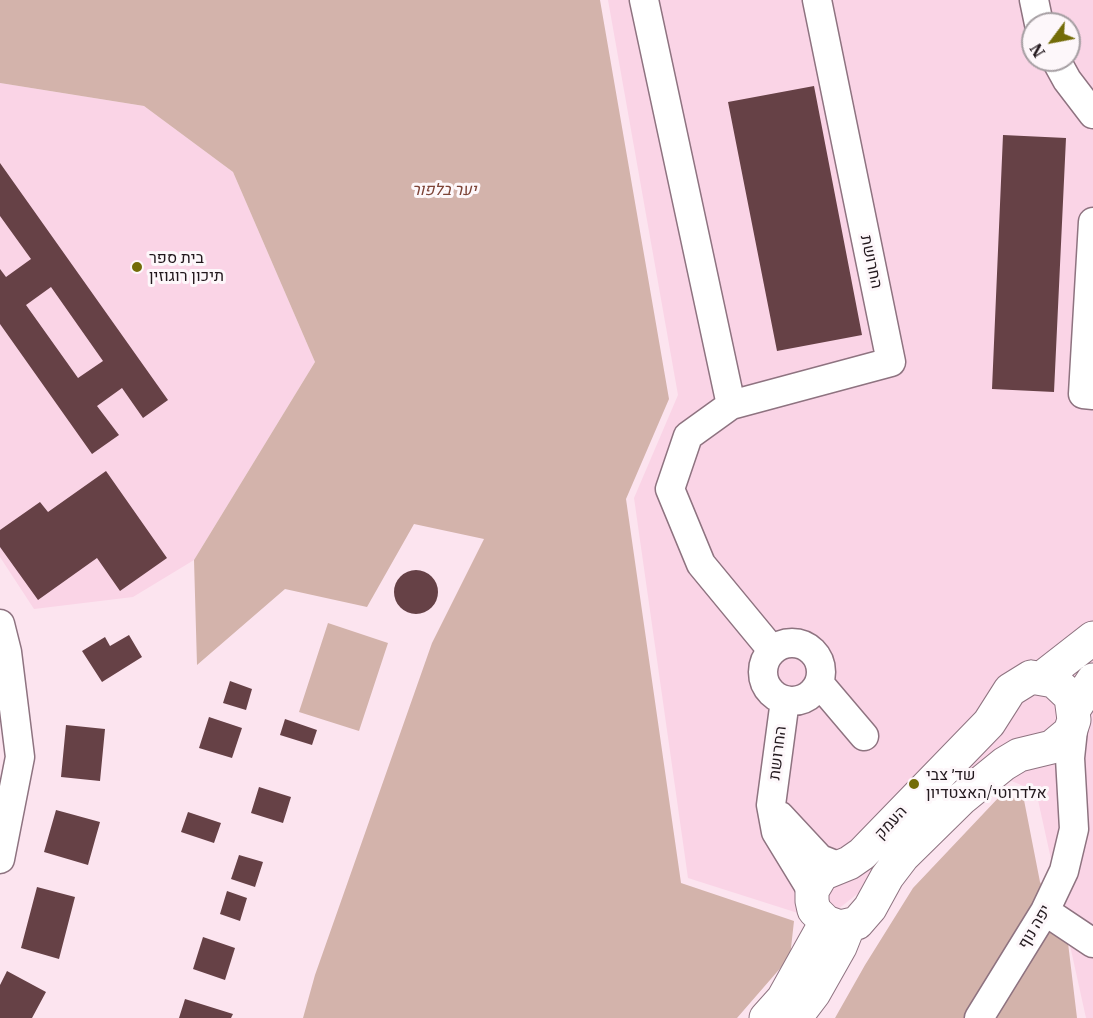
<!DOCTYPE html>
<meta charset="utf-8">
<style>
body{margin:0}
#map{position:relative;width:1093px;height:1018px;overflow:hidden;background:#fce4ef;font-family:"IBM Plex Serif",serif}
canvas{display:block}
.north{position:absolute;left:1021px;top:12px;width:60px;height:60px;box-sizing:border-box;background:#fdf7fa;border:2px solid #a59ea2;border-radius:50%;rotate:238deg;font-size:16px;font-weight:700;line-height:24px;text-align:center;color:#22181d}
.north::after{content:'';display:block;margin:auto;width:21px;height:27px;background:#736c08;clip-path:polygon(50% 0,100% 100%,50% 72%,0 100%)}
</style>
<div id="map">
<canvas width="1093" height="1018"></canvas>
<div class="north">N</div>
</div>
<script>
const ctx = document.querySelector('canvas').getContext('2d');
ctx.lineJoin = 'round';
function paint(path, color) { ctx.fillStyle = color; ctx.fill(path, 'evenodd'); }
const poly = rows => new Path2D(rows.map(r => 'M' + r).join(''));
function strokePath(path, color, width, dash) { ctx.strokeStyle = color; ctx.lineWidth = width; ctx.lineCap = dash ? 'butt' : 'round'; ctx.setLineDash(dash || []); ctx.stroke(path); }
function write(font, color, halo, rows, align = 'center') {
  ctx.font = font + ' "IBM Plex Serif",Heebo,serif'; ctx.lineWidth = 6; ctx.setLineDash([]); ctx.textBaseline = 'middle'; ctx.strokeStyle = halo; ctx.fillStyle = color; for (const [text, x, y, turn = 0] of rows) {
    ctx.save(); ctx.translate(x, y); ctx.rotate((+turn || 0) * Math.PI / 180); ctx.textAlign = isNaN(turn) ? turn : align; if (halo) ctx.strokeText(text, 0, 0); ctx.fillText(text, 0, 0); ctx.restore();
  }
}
const built = poly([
 [608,0,1093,0,1093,1018,1086,1018,1036,791,1004,778,823,921,688,878,634,498,678,395],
 [1033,24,1069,24,1069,60,1033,60],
 [0,83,144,106,233,172,315,362,194,560,133,597,34,609,0,557]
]);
const green = poly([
 [0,0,600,0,669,399,626,499,681,883,794,921,790,957,737,1018,303,1018,315,975,432,643,484,539,414,524,367,607,285,589,197,665,194,560,315,362,233,172,144,106,0,83],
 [328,623,388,643,359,731,299,712],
 [1001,795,1024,800,1040,882,1066,926,1077,1018,835,1018,865,965,913,888]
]);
const building = poly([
 [814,86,862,335,777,351,728,102],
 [1003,135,1066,138,1054,392,992,389],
 [0,163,168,400,143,418,122,388,97,406,119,435,92,454,0,324,0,269,6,277,31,259,0,216],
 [51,287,103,361,78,378,26,305],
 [106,471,167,558,120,591,97,558,38,600,0,547,0,530,40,502,48,512],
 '394 592a22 22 0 1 1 44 0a22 22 0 1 1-44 0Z',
 [129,635,142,657,102,682,82,651,105,637,110,646],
 [230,681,252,689,246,710,223,703],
 [209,717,242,728,232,758,199,748],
 [285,719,317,730,312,745,280,735],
 [66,725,105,729,100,781,61,777],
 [259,787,291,797,283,823,251,813],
 [56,810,100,822,88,865,44,852],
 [188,812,221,823,214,843,181,832],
 [239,855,263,862,255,887,231,879],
 [37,887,75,897,59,959,21,948],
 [227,891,247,898,240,921,220,914],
 [203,937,235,948,225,980,193,969],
 [7,971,46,992,32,1018,0,1018,0,985],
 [185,999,233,1014,231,1018,179,1018]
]);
const minor = poly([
 [644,0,731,405],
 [1034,0,1039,24],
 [1056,60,1067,80,1093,114],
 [1093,222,1083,394,1093,395],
 [0,624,7,652,20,757,0,859],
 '763 672a29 29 0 1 1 58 0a29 29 0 1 1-58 0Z',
 [772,650,701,564,670,489,688,436,731,405,891,362,817,0],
 [819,683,864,736],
 [785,700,771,805,776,832,812,891],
 [780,816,820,859,840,867],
 [1045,911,1093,943],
 [979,1018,1045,911,1064,871,1074,829,1070,758,1074,720]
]);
const major = poly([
 [1031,677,1054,681,1071,697,1074,720,1070,732,1052,747,1019,755,1004,764,961,799,903,856,887,877,870,908,857,923,840,927,826,922,814,910,812,901,812,891,822,874,849,863,862,854,989,723,1010,690,1031,677],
 [1043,677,1093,638],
 [1074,709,1093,680],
 [766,1018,783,999,826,922],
 [795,1018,814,993,840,947,848,927]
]);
const markers = [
 [137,267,6,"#736c08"],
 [914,784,6,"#736c08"]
];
const parkNames = [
 ["יער בלפור",444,190]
];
const poiNames = [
 ["בית ספר",149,258],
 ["תיכון רוגוזין",149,276],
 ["שד׳ צבי",926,775],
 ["אלדרוטי/האצטדיון",926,793]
];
const streetNames = [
 ["החרושת",871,262,78],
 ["החרושת",778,753,-83],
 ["העמק",891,823,-47],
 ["יפה נוף",1035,927,-59]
];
paint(built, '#fad4e6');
paint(green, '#d3b3ab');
paint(building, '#664146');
strokePath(minor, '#8e7380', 31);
strokePath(major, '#8e7380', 35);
strokePath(minor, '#fff', 28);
strokePath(major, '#fff', 33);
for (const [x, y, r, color] of markers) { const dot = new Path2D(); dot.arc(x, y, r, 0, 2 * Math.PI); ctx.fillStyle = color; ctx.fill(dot); strokePath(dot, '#fdf7fa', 2); }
write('italic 16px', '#7d4437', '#fdf7fa', parkNames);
write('16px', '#22181d', '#fdf7fa', poiNames, 'left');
write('16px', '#22181d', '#fdf7fa', streetNames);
</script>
